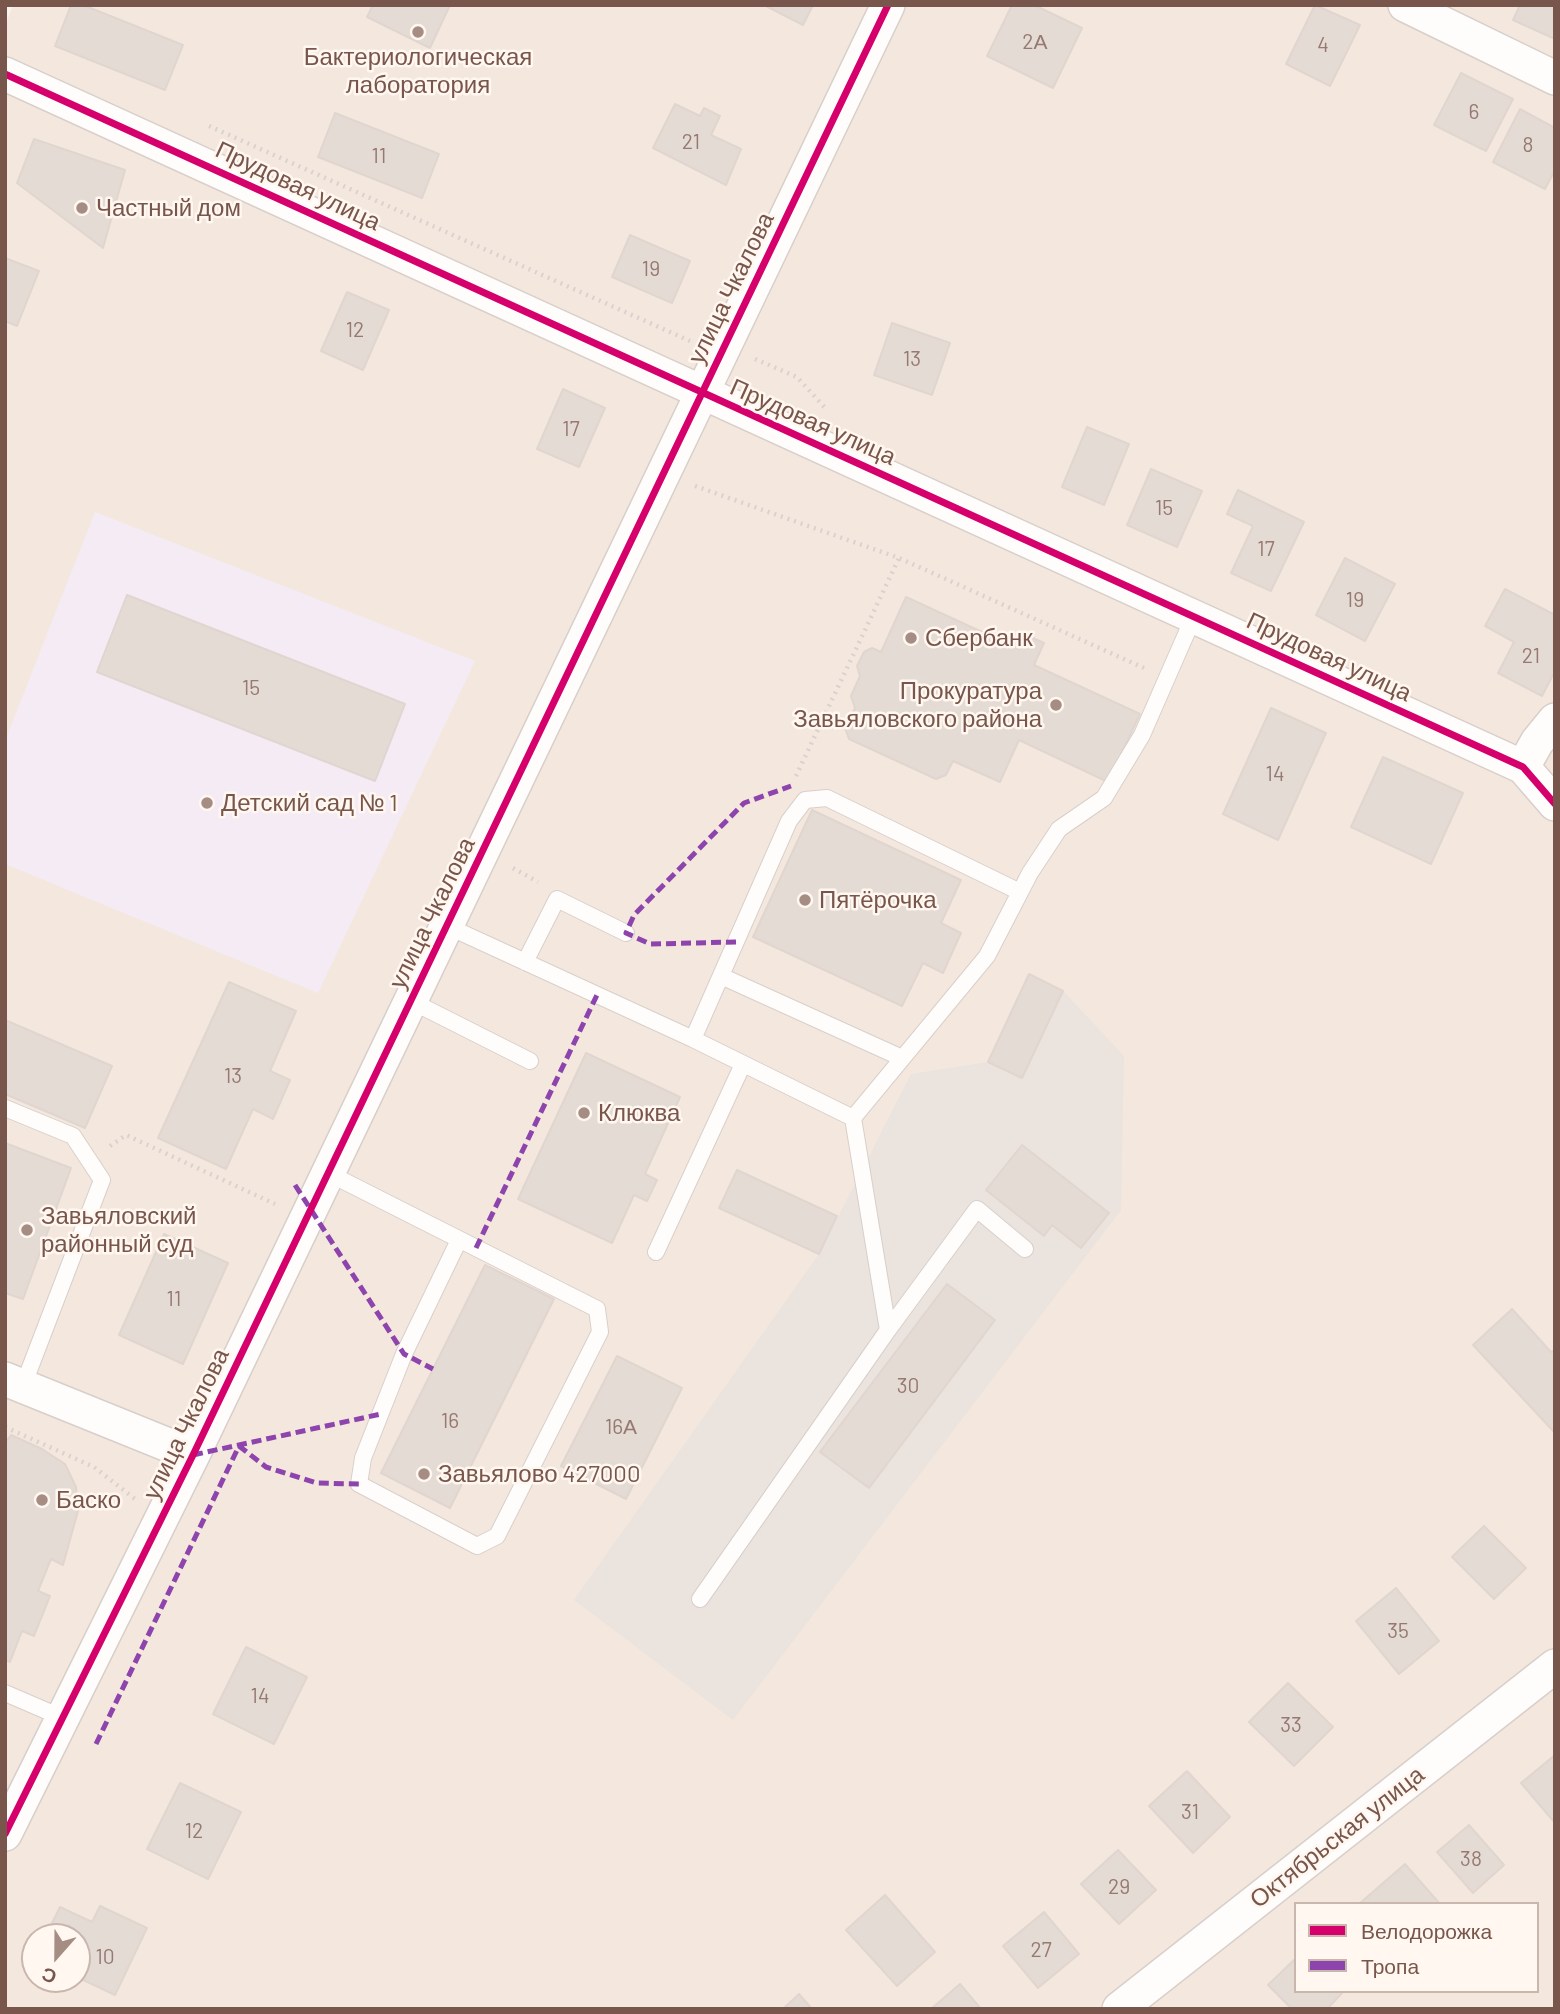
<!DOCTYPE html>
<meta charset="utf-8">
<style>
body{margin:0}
#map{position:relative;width:1560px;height:2014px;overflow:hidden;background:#f8f3ee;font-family:Barlow,sans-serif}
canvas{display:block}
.frame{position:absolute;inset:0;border:7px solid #79564b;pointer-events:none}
.legend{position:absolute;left:1294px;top:1902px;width:245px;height:91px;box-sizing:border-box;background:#fff7f0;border:2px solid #c9b7ae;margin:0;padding:9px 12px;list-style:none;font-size:21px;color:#79564b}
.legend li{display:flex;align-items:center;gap:14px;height:35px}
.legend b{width:35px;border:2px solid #c9b7ae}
.north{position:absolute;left:21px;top:1923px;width:70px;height:70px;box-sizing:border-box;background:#fff7f0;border:2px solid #c9b7ae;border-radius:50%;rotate:201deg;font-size:19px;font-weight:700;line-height:28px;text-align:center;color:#79564b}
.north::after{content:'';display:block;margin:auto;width:24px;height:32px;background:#a58d84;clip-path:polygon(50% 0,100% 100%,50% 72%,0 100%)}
</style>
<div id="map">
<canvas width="1560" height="2014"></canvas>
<div class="frame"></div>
<ul class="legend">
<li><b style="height:9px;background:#d6006c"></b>Велодорожка</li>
<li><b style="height:9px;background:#8e44ad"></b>Тропа</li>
</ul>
<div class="north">С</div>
</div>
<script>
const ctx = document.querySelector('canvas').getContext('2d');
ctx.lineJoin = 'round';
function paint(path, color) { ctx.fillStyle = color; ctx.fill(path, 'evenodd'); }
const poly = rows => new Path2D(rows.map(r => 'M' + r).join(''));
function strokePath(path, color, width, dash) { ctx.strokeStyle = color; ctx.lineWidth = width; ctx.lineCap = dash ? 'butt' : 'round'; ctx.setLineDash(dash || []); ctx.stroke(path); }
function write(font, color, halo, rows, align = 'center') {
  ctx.font = font + ' Barlow,sans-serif'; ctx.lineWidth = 5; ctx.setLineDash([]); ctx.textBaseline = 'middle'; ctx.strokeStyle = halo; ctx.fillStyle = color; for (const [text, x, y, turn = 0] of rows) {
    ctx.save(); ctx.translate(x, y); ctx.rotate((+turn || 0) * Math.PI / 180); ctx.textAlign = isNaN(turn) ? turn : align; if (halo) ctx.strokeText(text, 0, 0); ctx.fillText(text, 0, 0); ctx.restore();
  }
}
const residential = poly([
 [13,5,1555,5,1555,2009,5,2009,5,26],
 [1296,1904,1537,1904,1537,1991,1296,1991],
 [35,1937,77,1937,77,1979,35,1979]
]);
const industrial = poly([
 [1029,974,1063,991,1124,1056,1121,1210,733,1720,574,1600,819,1254,911,1074,988,1062]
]);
const education = poly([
 [95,512,475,661,318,993,5,864,5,741]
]);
const building = poly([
 [71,5,83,5,183,45,165,90,55,46,71,5],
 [373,5,450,5,430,48,367,17,373,5],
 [764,5,813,5,803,25,764,5],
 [1012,5,1034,5,1082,28,1053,88,987,56,1012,5],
 [1315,5,1360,25,1330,86,1286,64,1315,5],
 [1520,5,1555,5,1555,39,1513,20,1520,5],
 [1461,73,1513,99,1486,151,1434,125,1461,73],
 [675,104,700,116,704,108,720,116,711,135,741,149,726,185,653,148,675,104],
 [1520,109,1555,128,1555,170,1545,189,1493,162,1520,109],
 [335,113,439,154,422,198,318,157,335,113],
 [34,139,125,170,103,248,17,183,34,139],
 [630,235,690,261,672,303,612,277,630,235],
 [5,258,39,271,17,326,5,321,5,258],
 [347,292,389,310,363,370,321,351,347,292],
 [892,323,950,343,932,395,874,375,892,323],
 [563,389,605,408,579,467,537,449,563,389],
 [1087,427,1129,444,1104,505,1062,487,1087,427],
 [1151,469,1202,491,1177,547,1127,525,1151,469],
 [1238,490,1304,522,1271,591,1231,573,1253,526,1227,514,1238,490],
 [1345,558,1395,584,1365,641,1316,615,1345,558],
 [1505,589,1555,615,1555,671,1542,696,1498,673,1514,642,1485,626,1505,589],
 [127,595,405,704,375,781,97,672,127,595],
 [906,597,1019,649,1026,635,1044,643,1034,665,1140,714,1108,782,1019,740,1000,782,953,761,946,775,936,779,849,739,845,728,855,708,851,696,860,676,857,666,864,652,872,648,881,652,906,597],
 [1271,708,1326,733,1278,840,1223,814,1271,708],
 [1383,757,1463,793,1431,864,1351,827,1383,757],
 [812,810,961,880,941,923,961,933,943,973,923,963,902,1006,753,937,812,810],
 [1029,974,1063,991,1022,1078,988,1062,1029,974],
 [229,982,296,1011,270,1071,290,1080,273,1119,253,1109,226,1169,158,1138,229,982],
 [5,1020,112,1066,85,1128,5,1094,5,1020],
 [586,1053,680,1097,645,1174,657,1180,647,1201,634,1195,612,1243,518,1199,586,1053],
 [5,1143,71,1168,23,1299,5,1293,5,1143],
 [1022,1145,1109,1213,1081,1248,1052,1225,1044,1236,986,1190,1022,1145],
 [737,1170,837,1216,819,1254,719,1208,737,1170],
 [164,1234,228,1263,183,1364,119,1335,164,1234],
 [485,1265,554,1299,450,1508,381,1473,485,1265],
 [947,1284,995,1320,869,1488,820,1452,947,1284],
 [1512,1309,1551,1352,1555,1350,1555,1433,1473,1345,1512,1309],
 [617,1356,682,1388,626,1499,561,1466,617,1356],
 [11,1435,42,1449,65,1464,76,1487,78,1511,63,1565,51,1559,38,1591,50,1596,34,1636,22,1631,10,1662,5,1660,5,1443,11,1435],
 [1484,1526,1526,1568,1494,1599,1452,1557,1484,1526],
 [1396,1588,1439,1641,1399,1674,1356,1621,1396,1588],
 [246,1647,307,1677,274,1744,213,1714,246,1647],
 [1288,1683,1333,1727,1294,1766,1249,1722,1288,1683],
 [1555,1755,1555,1823,1521,1783,1555,1755],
 [1187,1771,1230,1817,1193,1853,1149,1806,1187,1771],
 [180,1783,241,1812,208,1879,147,1849,180,1783],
 [1469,1825,1504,1865,1473,1893,1437,1852,1469,1825],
 [1118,1850,1156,1890,1119,1924,1081,1884,1118,1850],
 [1405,1864,1440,1904,1359,1904,1405,1864],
 [885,1895,935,1952,897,1986,846,1930,885,1895],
 [100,1906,147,1928,115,1995,77,1977,77,1937,45,1937,60,1907,92,1922,100,1906],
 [1044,1912,1079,1954,1038,1988,1003,1946,1044,1912],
 [1296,1958,1296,1991,1344,1991,1327,2009,1292,2009,1268,1985,1296,1958],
 [960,1984,981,2009,931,2009,960,1984],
 [799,1994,812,2009,783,2009,799,1994]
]);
const path = poly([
 [209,126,690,341],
 [755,359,797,377,826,409],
 [695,486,899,558,1144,668],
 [796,776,899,558],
 [513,868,538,882],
 [110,1146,126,1135,275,1204],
 [5,1427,94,1467,135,1499]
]);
const service = poly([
 [447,926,693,1039,853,1118,888,1330,700,1599],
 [525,962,557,899,626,933],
 [721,976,902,1058],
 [411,1001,530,1061],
 [693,1039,789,821,805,800,827,798,1020,892],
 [5,1108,73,1136,102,1180,23,1386],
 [853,1118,987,956,1030,873,1059,829,1104,798,1142,735,1194,616],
 [328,1173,597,1309,600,1332,497,1536,477,1546,359,1484,363,1458,404,1354,459,1240],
 [656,1252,743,1064],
 [888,1330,977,1209,1025,1249],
 [5,1693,63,1718]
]);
const minor = poly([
 [1405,5,1555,78],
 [5,74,1523,767,1555,804],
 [1523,767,1537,742,1555,720],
 [5,1379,193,1455],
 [5,1834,193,1455,888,5],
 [1119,2009,1555,1666]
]);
const quiet = poly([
 [736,942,650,944,626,933,634,915,744,803,791,786],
 [295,1185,404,1354,433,1369],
 [476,1248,597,995],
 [193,1455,381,1414],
 [96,1744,239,1446,266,1467,317,1483,359,1484]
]);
const cycleway = poly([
 [5,74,1523,767,1555,804],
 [5,1834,193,1455,888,5]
]);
const markers = [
 [418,32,7,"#a58d84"],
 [82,208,7,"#a58d84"],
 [911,638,7,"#a58d84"],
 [1056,705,7,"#a58d84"],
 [207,803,7,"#a58d84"],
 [805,900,7,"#a58d84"],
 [584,1113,7,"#a58d84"],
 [27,1230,7,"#a58d84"],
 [424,1474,7,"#a58d84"],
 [42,1500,7,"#a58d84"]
];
const numberNames = [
 ["2А",1035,42],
 ["4",1323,45],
 ["6",1474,112],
 ["21",691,142],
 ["8",1528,145],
 ["11",379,156],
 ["19",651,269],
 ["12",355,330],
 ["13",912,359],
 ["17",571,429],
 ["15",1164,508],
 ["17",1266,549],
 ["19",1355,600],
 ["21",1531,656],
 ["15",251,688],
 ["14",1275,774],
 ["13",233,1076],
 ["11",174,1299],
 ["30",908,1386],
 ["16",450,1421],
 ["16А",621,1427],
 ["35",1398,1631],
 ["14",260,1696],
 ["33",1291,1725],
 ["31",1190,1812],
 ["12",194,1831],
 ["38",1471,1859],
 ["29",1119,1887],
 ["27",1041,1950],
 ["10",105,1957]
];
const poiNames = [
 ["Бактериологическая",418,57,"center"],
 ["лаборатория",418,85,"center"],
 ["Частный дом",96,208],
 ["Сбербанк",925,638],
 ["Прокуратура",1042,691,"right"],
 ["Завьяловского района",1042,719,"right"],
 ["Детский сад № 1",221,803],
 ["Пятёрочка",819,900],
 ["Клюква",598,1113],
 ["Завьяловский",41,1216],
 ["районный суд",41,1244],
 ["Завьялово 427000",438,1474],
 ["Баско",56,1500]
];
const streetNames = [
 ["Прудовая улица",298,186,25],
 ["улица Чкалова",731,288,-64],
 ["Прудовая улица",813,422,24],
 ["Прудовая улица",1329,657,25],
 ["улица Чкалова",432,913,-64],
 ["улица Чкалова",186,1424,-64],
 ["Октябрьская улица",1337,1837,-38]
];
paint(residential, '#f4e8de');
paint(industrial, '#ebe3de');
paint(education, '#f4ebf5');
paint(building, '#e5dbd5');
strokePath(building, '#e1d5cf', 2);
strokePath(service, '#d8cfca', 18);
strokePath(minor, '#d8cfca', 36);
strokePath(path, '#dbd1cf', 4.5, [2, 5]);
strokePath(service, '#fefdfc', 16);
strokePath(minor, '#fefdfc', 33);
strokePath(quiet, '#8e44ad', 5, [10, 5]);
strokePath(cycleway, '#d6006c', 7);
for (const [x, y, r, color] of markers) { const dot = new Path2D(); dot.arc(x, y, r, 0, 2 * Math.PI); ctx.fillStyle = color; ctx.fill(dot); strokePath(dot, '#fff7f0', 2.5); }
write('21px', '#967970', null, numberNames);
write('24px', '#79564b', '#fff7f0', poiNames, 'left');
write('24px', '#79564b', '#fff7f0', streetNames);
</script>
